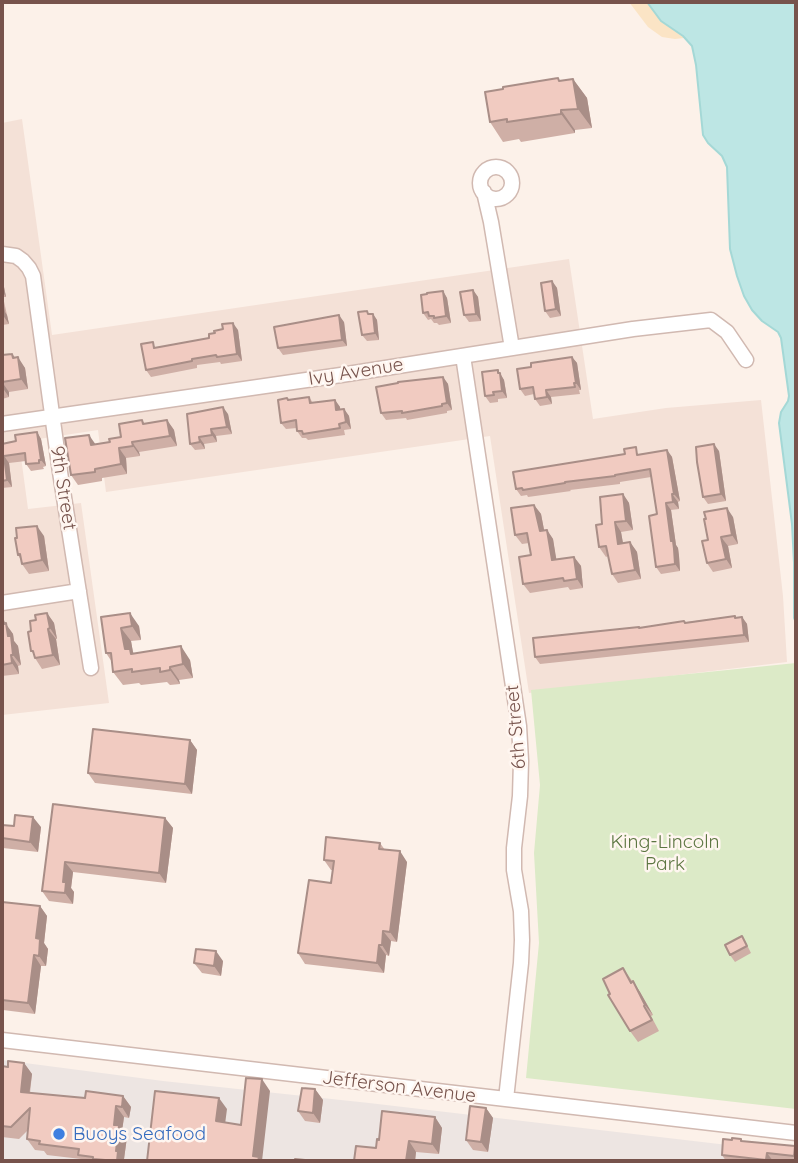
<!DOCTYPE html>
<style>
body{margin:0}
#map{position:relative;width:798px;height:1163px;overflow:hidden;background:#fcf1e9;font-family:Quicksand,sans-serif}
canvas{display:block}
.frame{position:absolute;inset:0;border:4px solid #77534c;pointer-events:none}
</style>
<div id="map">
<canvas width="798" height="1163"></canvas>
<div class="frame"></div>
</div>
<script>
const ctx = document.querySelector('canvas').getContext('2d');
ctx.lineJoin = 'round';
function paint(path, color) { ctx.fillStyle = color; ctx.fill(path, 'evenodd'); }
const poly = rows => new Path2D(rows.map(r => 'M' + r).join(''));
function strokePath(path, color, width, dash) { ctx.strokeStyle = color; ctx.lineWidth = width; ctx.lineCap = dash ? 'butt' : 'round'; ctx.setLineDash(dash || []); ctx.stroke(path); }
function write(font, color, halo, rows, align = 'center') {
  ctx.font = font + ' Quicksand,sans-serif'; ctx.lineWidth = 5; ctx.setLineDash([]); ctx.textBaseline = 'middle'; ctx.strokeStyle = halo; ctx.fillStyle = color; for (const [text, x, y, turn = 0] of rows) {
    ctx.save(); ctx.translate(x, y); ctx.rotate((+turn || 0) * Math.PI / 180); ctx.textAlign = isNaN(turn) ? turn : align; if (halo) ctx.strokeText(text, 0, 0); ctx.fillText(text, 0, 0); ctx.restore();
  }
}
const residential = poly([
 [22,119,52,335,569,259,593,419,666,408,761,400,783,596,787,662,529,693,490,436,106,492,98,430,19,442,28,509,81,503,109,703,2,715,2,123]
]);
const industrial = poly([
 [2,1060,163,1081,369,1103,796,1153,796,1161,2,1161]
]);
const green = poly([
 [796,663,796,1109,526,1078,539,943,534,853,540,785,531,690]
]);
const sand = poly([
 [629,2,662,2,684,38,675,39,662,37,648,27]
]);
const water = poly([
 [647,2,796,2,796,623,794,618,794,563,792,524,779,423,781,412,788,401,789,396,781,338,778,332,762,321,752,310,744,296,737,276,730,249,727,167,722,156,708,143,703,135,696,65,692,46,683,36,661,21,647,2]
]);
const minor = poly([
 '480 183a16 16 0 1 1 32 0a16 16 0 1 1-32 0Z',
 [484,192,491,222,512,348],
 [2,254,16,256,23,261,29,268,33,276,60,472,91,668],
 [463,356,519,726,521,761,520,796,514,848,514,870,521,911,522,940,521,963,506,1099],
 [2,424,341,375,633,329,711,320,727,332,746,360],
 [2,603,79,591],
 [2,1040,796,1133]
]);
const wall = poly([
 [573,79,587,98,592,128,575,130,575,133,521,142,519,139,503,142,490,122,560,81],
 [552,281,557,288,561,316,550,318,545,311],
 [2,284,4,287,6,297,3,297,9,324,2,325],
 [473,290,478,297,481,321,469,322,464,315],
 [443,291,447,298,451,323,439,325,437,323,434,323,431,319,428,320,423,313],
 [370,314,373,314,377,320,379,340,367,341,362,335],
 [344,322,347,346,283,355,278,348],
 [238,330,242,361,221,364,220,362,197,365,197,368,151,377,146,370,209,338],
 [12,354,25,368,28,389,9,392,9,397,2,399,2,355],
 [572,357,577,363,581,390,579,390,580,394,551,397,552,404,540,406,535,399,534,394,525,396,520,389,531,367],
 [498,370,504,380,507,398,498,399,498,402,490,403,485,396],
 [443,377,448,384,452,410,447,411,447,413,407,420,406,418,386,420,381,413,398,383],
 [309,397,313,403,335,400,340,407,340,410,344,409,349,416,351,429,344,430,345,435,308,440,306,438,302,438,297,431,297,428,286,429,281,423,289,400],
 [228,414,232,434,216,436,217,442,204,444,205,449,195,450,190,444],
 [142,420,145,424,167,420,174,430,177,446,139,452,140,456,126,458,127,474,102,478,102,481,78,485,71,475,96,444,110,442,121,437],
 [37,432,41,439,46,466,43,467,44,469,31,471,26,464,26,461,9,463,12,487,2,488,2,444,16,441],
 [667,450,672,457,680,501,678,502,679,509,671,510,676,545,678,548,679,556,680,571,661,574,656,567,657,514,651,477,620,482,620,484,570,490,571,491,528,497,527,495,521,496,516,489,640,454],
 [719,451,726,501,708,504,703,497],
 [623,494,629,503,633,530,621,532,623,544,630,542,637,552,641,579,618,583,612,574,608,556,606,557,599,547,602,524],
 [534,505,541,514,544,530,547,530,553,539,556,560,574,557,581,566,583,588,570,590,568,587,530,593,523,584,531,555,529,543,522,544,515,535],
 [733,517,738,544,728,546,732,568,713,572,707,563,708,540],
 [44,536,49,571,29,574,22,564,21,560,18,555],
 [47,613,54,623,57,639,56,639,60,665,42,669,35,658,34,654,31,651,36,620],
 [735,616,736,618,742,617,747,624,749,642,540,664,535,657,639,628],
 [101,617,139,626,141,640,131,641,133,653,190,660,193,678,179,680,180,684,170,685,167,682,141,685,139,683,123,685,113,672,112,662,106,653],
 [2,620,3,620,13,634,14,641,18,646,21,665,18,666,19,674,2,676],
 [190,740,197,750,192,794,95,783,88,773],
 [53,804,165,818,173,828,166,883,73,872,71,888,74,892,73,904,49,901,42,891],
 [2,825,41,827,38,852,3,848,3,854,2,853],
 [380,843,385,850,407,862,397,942,391,941,389,956,386,955,384,973,305,964,298,953,331,883,333,870,331,870,324,860],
 [2,902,40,906,47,916,44,943,48,949,46,966,41,966,35,1014,3,1010,3,1014,2,1013],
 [746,943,751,953,735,962,730,955],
 [223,961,221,976,202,973,194,963],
 [623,968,640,992,653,1015,651,1016,659,1031,638,1042,630,1031,610,994],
 [24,1063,32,1074,30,1093,85,1098,123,1096,131,1107,129,1118,124,1117,122,1131,127,1137,124,1159,125,1161,82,1161,81,1159,47,1155,44,1151,35,1150,27,1139,28,1130,19,1139,2,1137,2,1066,8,1067],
 [315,1089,323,1100,320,1123,305,1121,298,1111],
 [486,1108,493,1118,488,1152,473,1150,466,1140],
 [435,1117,442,1128,439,1154,416,1152,415,1161,354,1161,376,1148,379,1140],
 [741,1139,743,1141,796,1147,796,1161,726,1161,722,1155,732,1140]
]);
const shadedWall = poly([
 [573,79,587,98,592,128,578,109],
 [561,110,575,130,575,133,561,114],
 [552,281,557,288,561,316,556,309],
 [2,284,4,287,6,297,2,291],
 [473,290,478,297,481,321,476,314],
 [443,291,447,298,451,323,446,316],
 [2,295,5,312,7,315,9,324,2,314],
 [373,314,377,320,379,340,375,333],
 [339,315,344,322,347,346,342,340],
 [233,323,238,330,242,361,237,354],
 [12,354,19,363,18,357,25,368,28,389,21,379],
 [572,357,577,363,581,390,576,383],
 [498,370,504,380,507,398,502,391],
 [443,377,448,384,452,410,447,403],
 [2,382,9,392,9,397,2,387],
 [546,390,551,397,552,404,547,397],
 [335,400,340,407,341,417,336,410],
 [223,407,228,414,232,434,227,427],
 [344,409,349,416,351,429,346,422],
 [167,420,174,430,177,446,170,436],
 [211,429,216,436,217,442,212,435],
 [37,432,41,439,46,466,41,460],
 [89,435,96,445,91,445],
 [199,437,204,444,205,449,200,442],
 [132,442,139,452,140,456,133,446],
 [714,444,719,451,726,501,721,494],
 [119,448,126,458,127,474,121,464],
 [667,450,672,457,680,501,674,494],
 [4,456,9,463,12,487,7,480],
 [623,494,629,503,633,530,626,521],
 [672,494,678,502,679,509,673,502],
 [666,503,671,510,676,545,678,548,679,556,680,571,675,564],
 [534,505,541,514,546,540,540,531],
 [727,508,733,517,738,544,732,535],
 [615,522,621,532,625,554,618,544],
 [37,526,44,536,49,571,42,560],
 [547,530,553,539,558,569,552,560],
 [721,537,728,546,732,568,726,559],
 [630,542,637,552,641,579,635,570],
 [574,557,581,566,583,588,577,579],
 [47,613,54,623,57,639,50,628],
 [130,613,139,626,141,640,132,626],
 [742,617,747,624,749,642,744,635],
 [3,620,13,634,14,641,18,646,21,665,13,655],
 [121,628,131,641,133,652,139,662,125,649],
 [48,629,56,639,60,665,53,655],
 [181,646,190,660,193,678,183,664],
 [11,655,18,666,19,674,12,663],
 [170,667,179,680,180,684,170,670],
 [190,740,197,750,192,794,185,784],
 [33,817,41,827,38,852,30,842],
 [165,818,173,828,166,883,159,873],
 [400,851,407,862,397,942,390,932],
 [65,862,73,872,71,888,74,892,73,904,65,893,63,882],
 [40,906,47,916,44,943,48,949,46,966,39,956,36,938],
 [383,931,391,941,389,956,382,945],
 [379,945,386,955,384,973,377,963],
 [216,951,223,961,221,976,214,966],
 [34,955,41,966,35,1014,28,1003],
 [633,981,640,992,653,1015,645,1005],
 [24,1063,32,1074,28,1103,21,1092],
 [262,1079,270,1091,262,1161,257,1161,253,1156],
 [315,1089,323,1100,320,1123,313,1113],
 [123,1096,131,1107,129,1118,122,1107],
 [219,1098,227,1109,224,1132,216,1121],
 [116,1106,124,1117,122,1131,127,1137,124,1159,125,1161,117,1161,114,1125],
 [486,1108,493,1118,488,1152,481,1142],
 [435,1117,442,1128,439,1154,432,1144],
 [409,1141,416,1152,415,1161,406,1161],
 [795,1146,796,1147,796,1160,794,1156],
 [767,1153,773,1161,767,1161,766,1160]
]);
const building = poly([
 [558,78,559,81,573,79,578,109,561,110,561,114,507,122,507,119,490,122,485,92,503,89,503,87,558,78],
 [552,281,556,309,545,311,541,283,552,281],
 [473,290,476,314,464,315,460,292,473,290],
 [443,291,446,316,434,318,434,316,429,316,428,312,423,313,421,295,427,294,427,293,443,291],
 [367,311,368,314,373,314,375,333,362,335,358,312,367,311],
 [339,315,342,340,278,348,274,327,339,315],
 [233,323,237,354,217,357,216,355,192,359,192,361,146,370,141,344,153,342,154,348,209,338,209,334,215,333,214,331,223,329,222,324,233,323],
 [12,354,13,358,18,357,21,379,2,382,2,355,12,354],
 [572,357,576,383,574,383,575,387,546,390,547,397,535,399,533,387,520,389,517,369,531,367,531,363,572,357],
 [498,370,498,373,500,373,502,391,493,392,494,395,485,396,482,372,498,370],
 [443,377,447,403,442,404,442,406,402,413,402,411,381,413,376,387,398,383,398,382,443,377],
 [309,397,310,403,335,400,336,410,344,409,346,422,339,424,340,428,303,434,302,431,297,431,296,420,281,423,278,400,287,398,288,400,309,397],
 [223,407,227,427,211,429,212,435,199,437,200,442,190,444,187,414,223,407],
 [142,420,143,424,167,420,170,436,132,442,133,446,119,448,121,464,95,469,95,472,71,475,65,438,89,435,91,445,110,442,109,439,121,437,119,424,142,420],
 [37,432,41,460,39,460,39,463,26,464,25,453,4,456,7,480,2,481,2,444,16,441,15,435,37,432],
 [714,444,721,494,703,497,697,462,696,447,714,444],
 [636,447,637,455,667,450,674,494,672,494,673,502,666,503,671,541,673,541,674,549,675,564,656,567,649,516,657,514,650,469,615,475,615,476,565,482,565,483,523,490,522,488,516,489,513,472,625,454,624,449,636,447],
 [623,494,626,521,615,522,618,544,630,542,635,570,612,574,606,546,599,547,596,525,602,524,600,497,623,494],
 [534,505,540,531,547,530,552,560,574,557,577,579,564,581,563,578,523,584,519,557,531,555,527,533,515,535,511,508,534,505],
 [727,508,732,535,721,537,726,559,707,563,702,541,708,540,704,519,706,519,704,512,727,508],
 [37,526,42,560,22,564,20,554,18,555,15,538,17,538,16,528,37,526],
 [47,613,50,628,48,629,53,655,35,658,33,651,31,651,28,632,31,631,30,621,36,620,35,615,47,613],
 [130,613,132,626,121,628,125,649,130,649,131,654,181,646,183,664,170,667,170,670,160,672,160,668,132,672,132,669,113,672,111,653,106,653,101,617,130,613],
 [735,616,735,618,742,617,744,635,535,657,533,638,639,627,639,628,684,621,685,623,735,616],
 [2,620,3,620,4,624,6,623,8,636,11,636,13,655,11,655,12,663,2,665,2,620],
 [93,729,190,740,185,784,88,773,93,729],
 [53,804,165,818,159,873,65,862,63,882,66,882,65,893,42,891,53,804],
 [15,815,33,817,30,842,2,838,2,825,14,826,15,815],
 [326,837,380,843,379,849,400,851,390,932,383,931,382,945,379,945,377,963,298,953,309,880,331,883,334,861,324,860,326,837],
 [2,902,40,906,36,938,40,939,39,956,34,955,28,1003,2,1000,2,902],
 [742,936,747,946,730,955,725,945,742,936],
 [196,949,216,951,214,966,194,963,196,949],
 [623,968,631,983,633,981,645,1005,644,1006,652,1020,630,1031,608,995,610,994,603,979,623,968],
 [8,1061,24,1063,21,1092,85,1098,86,1091,123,1096,122,1107,116,1106,114,1125,119,1125,116,1151,118,1151,117,1161,93,1159,93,1157,78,1155,79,1149,39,1144,40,1141,27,1139,30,1108,11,1127,2,1126,2,1066,8,1067,8,1061],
 [246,1078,262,1079,253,1156,259,1157,258,1161,147,1161,155,1091,219,1098,216,1121,241,1125,246,1078],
 [302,1088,315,1089,313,1113,298,1111,302,1088],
 [470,1106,486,1108,481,1142,466,1140,470,1106],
 [382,1111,435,1117,432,1144,409,1141,406,1161,354,1161,356,1146,376,1148,377,1139,379,1140,382,1111],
 [732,1138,741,1139,741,1141,795,1146,794,1156,767,1153,766,1160,722,1155,723,1139,732,1140,732,1138],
 [295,1159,315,1161,295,1161,295,1159]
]);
const markers = [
 [59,1134,7,"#3f7fe0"]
];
const streetNames = [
 ["Ivy Avenue",356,372,-9],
 ["9th Street",63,488,81],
 ["6th Street",516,727,-95],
 ["Jefferson Avenue",399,1087,7]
];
const parkNames = [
 ["King-Lincoln",665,842],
 ["Park",665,864]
];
const shopNames = [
 ["Buoys Seafood",73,1134]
];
paint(residential, '#f4e1d7');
paint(industrial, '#ede5e2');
paint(green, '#dceac7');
paint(sand, '#fbe4c5');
paint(water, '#bde6e4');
strokePath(water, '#a4d8d6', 2);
strokePath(minor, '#d1b9b1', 17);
strokePath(minor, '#fff', 14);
paint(wall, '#cfafa6');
paint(shadedWall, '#a98e87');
paint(building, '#f1cbc1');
strokePath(building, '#a98e87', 2);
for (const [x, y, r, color] of markers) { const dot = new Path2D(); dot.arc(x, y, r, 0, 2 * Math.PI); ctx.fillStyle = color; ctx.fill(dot); strokePath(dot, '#fff6f0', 2.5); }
write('19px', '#77534c', '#fff6f0', streetNames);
write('19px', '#5c7641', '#fff6f0', parkNames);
write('19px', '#366cbe', '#fff6f0', shopNames, 'left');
</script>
